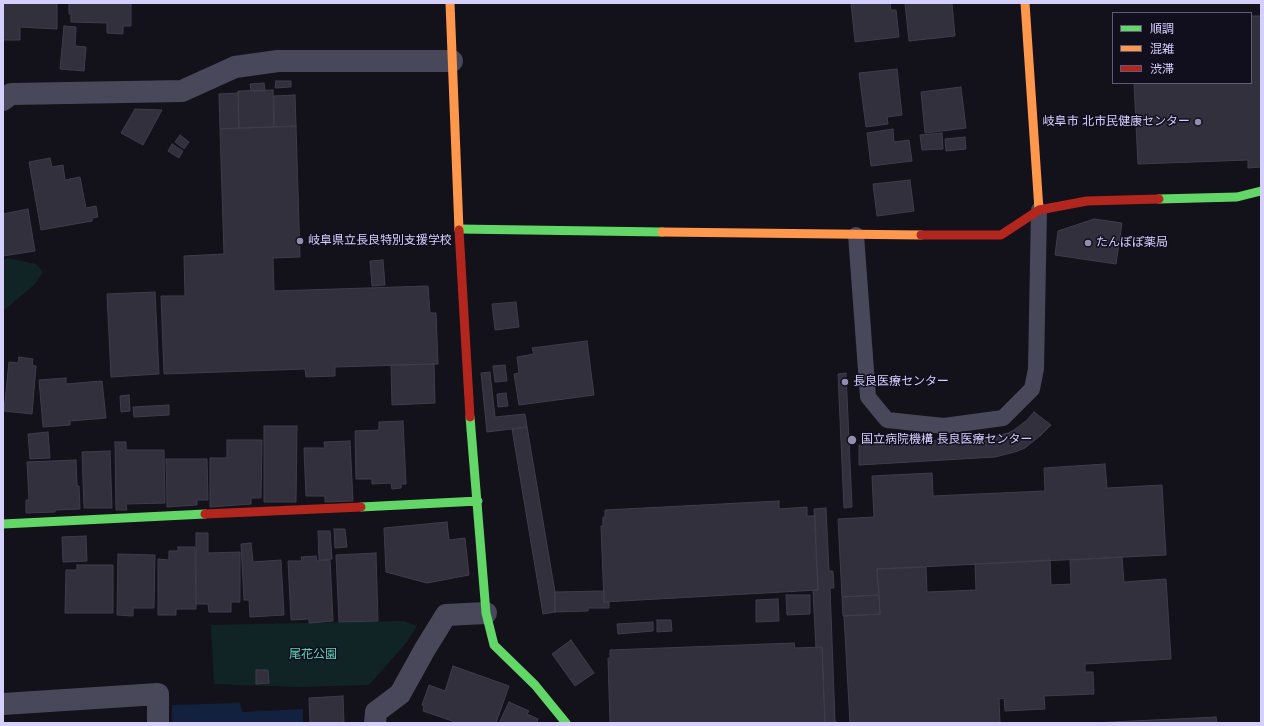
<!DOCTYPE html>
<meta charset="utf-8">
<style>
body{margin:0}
#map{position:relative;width:1264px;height:726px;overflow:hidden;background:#13121a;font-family:Jost,"Noto Sans JP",sans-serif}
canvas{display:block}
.frame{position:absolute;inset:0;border:4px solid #d5cffb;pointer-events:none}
.legend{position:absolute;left:1112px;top:12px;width:140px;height:72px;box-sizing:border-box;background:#110e1e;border:1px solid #5f5b76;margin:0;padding:5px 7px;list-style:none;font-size:12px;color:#d5cffb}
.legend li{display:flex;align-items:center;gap:8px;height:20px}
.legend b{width:20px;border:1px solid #5f5b76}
</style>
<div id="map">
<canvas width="1264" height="726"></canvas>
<div class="frame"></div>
<ul class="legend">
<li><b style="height:5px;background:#63d668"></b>順調</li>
<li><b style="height:5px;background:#ff974d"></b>混雑</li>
<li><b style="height:5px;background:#b3261e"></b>渋滞</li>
</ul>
</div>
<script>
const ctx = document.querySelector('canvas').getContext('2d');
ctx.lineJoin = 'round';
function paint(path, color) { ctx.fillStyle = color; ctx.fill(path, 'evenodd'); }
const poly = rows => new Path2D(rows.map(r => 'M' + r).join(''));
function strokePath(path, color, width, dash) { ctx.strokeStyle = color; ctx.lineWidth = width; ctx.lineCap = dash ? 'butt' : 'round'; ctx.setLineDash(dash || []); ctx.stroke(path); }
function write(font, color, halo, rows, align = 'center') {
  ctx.font = font + ' Jost,"Noto Sans JP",sans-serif'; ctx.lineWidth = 3; ctx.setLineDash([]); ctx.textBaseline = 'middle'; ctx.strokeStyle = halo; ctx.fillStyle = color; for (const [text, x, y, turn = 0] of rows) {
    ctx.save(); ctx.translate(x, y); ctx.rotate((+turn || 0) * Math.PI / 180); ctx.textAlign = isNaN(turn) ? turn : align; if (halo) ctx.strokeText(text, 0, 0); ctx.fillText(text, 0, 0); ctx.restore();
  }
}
const green = poly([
 [8,258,36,264,43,272,34,285,3,311,3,260],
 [403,621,417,626,406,643,369,685,298,687,214,684,211,625]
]);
const water = poly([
 [240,703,242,712,303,709,303,723,172,723,172,705]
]);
const building = poly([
 [3,3,57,3,57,29,20,27,20,40,3,40,3,3],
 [69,3,131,3,131,26,123,26,123,34,107,33,107,23,71,22,71,14,69,14,69,3],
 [851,3,890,3,891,10,896,10,899,37,855,42,851,3],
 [905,3,952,3,955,36,909,41,905,3],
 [1251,16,1261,16,1261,167,1248,168,1248,160,1138,164,1134,83,1251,83,1251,16],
 [64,26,76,27,75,46,86,47,84,71,60,69,64,26],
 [897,69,902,115,887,117,888,124,866,127,859,73,897,69],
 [276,81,291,81,291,87,275,88,276,81],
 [264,83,265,91,251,91,250,84,264,83],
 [961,87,966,128,925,133,921,92,961,87],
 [273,90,274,127,239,128,238,91,273,90],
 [238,93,239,128,220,129,219,94,238,93],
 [295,95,296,126,274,127,274,96,295,95],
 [135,109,162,110,143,145,121,133,135,109],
 [296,126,300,257,273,258,274,291,428,286,430,313,436,313,438,364,335,367,335,376,306,377,305,369,164,374,161,296,185,296,184,256,224,254,220,129,296,126],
 [893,129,894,142,909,140,912,161,871,166,867,133,893,129],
 [942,133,943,149,922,150,920,135,942,133],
 [180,135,189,142,184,149,175,142,180,135],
 [965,137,966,149,946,151,945,139,965,137],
 [172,144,183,151,179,158,168,151,172,144],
 [50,158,52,167,63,165,65,180,80,177,86,208,96,206,98,217,92,218,92,221,41,230,29,162,50,158],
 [910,180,914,211,877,216,873,184,910,180],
 [28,209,35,251,3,256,3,214,28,209],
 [1094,219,1122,223,1116,264,1055,255,1058,231,1094,219],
 [383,260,385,285,372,286,370,261,383,260],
 [155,292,159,374,111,377,107,294,155,292],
 [516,302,519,327,495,330,492,304,516,302],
 [587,341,594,395,519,405,514,374,519,373,517,357,534,354,532,348,587,341],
 [19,357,33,359,32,365,36,366,32,414,4,411,9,362,18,363,19,357],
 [434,364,435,403,392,405,391,365,434,364],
 [505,365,507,381,495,382,493,366,505,365],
 [490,372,495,417,525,414,527,427,487,432,481,373,490,372],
 [846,373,852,507,844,508,838,374,846,373],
 [66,378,66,384,102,381,106,418,70,421,70,425,43,427,39,380,66,378],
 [506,393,508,406,498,407,497,394,506,393],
 [129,395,130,411,121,412,120,396,129,395],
 [169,405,169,415,134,417,133,407,169,405],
 [1034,412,1051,425,1041,435,1025,448,1015,452,995,457,859,465,859,445,992,437,1008,433,1014,430,1027,420,1034,412],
 [403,421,406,484,401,484,401,488,392,489,391,483,372,484,372,479,356,479,355,431,379,430,379,422,403,421],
 [264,426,297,426,296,502,264,502,264,426],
 [527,427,555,592,555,612,543,614,512,429,527,427],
 [48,432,50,458,30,459,28,434,48,432],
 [227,440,262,440,261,498,251,498,251,504,210,507,210,458,227,458,227,440],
 [350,441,353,501,325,502,325,496,306,496,304,448,325,448,324,442,350,441],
 [115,442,126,442,126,450,164,450,165,503,126,504,127,510,116,510,115,442],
 [110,451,112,508,84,508,82,452,110,451],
 [166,459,207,459,208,500,197,500,197,505,167,507,166,459],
 [76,460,77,486,79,486,80,509,55,510,55,512,26,513,26,500,29,500,27,462,76,460],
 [1105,464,1107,488,1162,485,1166,555,877,569,879,595,842,597,838,519,874,517,872,476,932,473,933,496,1045,491,1044,468,1105,464],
 [779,501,779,509,807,507,807,516,815,516,818,590,604,602,601,526,603,526,603,517,605,517,605,510,779,501],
 [826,508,829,571,833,571,834,588,830,588,835,721,838,723,825,723,822,647,816,648,813,591,818,590,814,509,826,508],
 [447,522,449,540,465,538,469,575,427,583,386,572,384,528,447,522],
 [334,529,345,529,347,547,335,548,334,529],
 [318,531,330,531,332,559,319,560,318,531],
 [196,533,208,533,208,553,240,552,240,602,231,602,231,612,209,612,208,604,196,604,196,533],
 [86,536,87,561,63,562,62,537,86,536],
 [251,543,253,562,281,560,284,615,250,617,249,600,244,600,241,544,251,543],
 [178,547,195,547,196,609,176,609,176,615,158,615,158,559,169,560,169,551,178,551,178,547],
 [376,553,378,621,339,622,336,555,376,553],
 [118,554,155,555,154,608,133,608,133,616,117,615,118,554],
 [316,556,317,561,330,560,333,621,309,623,309,619,291,620,288,561,302,561,301,557,316,556],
 [1122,557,1124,582,1166,579,1171,659,1085,664,1085,672,1093,672,1094,694,1044,696,1045,709,1005,711,1004,698,999,699,1000,723,850,723,844,616,880,614,877,569,926,567,927,592,976,590,975,564,1050,560,1051,585,1071,584,1070,560,1122,557],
 [77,565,113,565,113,613,65,613,66,570,77,570,77,565],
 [604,591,604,602,609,602,609,608,588,608,588,611,555,612,555,592,604,591],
 [786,595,810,595,810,614,787,615,786,595],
 [879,595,880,614,843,616,842,597,879,595],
 [778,599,779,621,756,622,756,600,778,599],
 [657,620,671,620,672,631,657,632,657,620],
 [653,622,653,631,618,634,617,624,653,622],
 [571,640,594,673,575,686,552,654,571,640],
 [794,643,795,648,822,647,825,723,610,723,608,658,610,659,610,650,794,643],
 [453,666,509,686,496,723,469,723,466,722,466,723,458,723,423,711,424,706,422,705,429,685,445,691,453,666],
 [256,670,268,670,269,683,256,684,256,670],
 [343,696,344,723,310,723,309,698,343,696],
 [509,702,529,711,527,714,538,719,537,723,499,723,509,702],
 [1216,717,1217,723,1091,723,1216,717]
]);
const lane = poly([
 [856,235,868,397,887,420,944,426,1003,418,1032,389,1036,369,1039,210]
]);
const street = poly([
 [3,100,11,94,182,91,235,67,278,61,452,61],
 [3,704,158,694,158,723],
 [375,723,376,712,400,694,425,649,446,615,486,613]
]);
const fast = poly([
 [1159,199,1237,197,1261,191],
 [459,229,662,232],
 [470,417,486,613,494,645,535,685,566,723],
 [361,507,478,501],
 [3,524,205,514]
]);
const slow = poly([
 [450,3,459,230],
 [1025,3,1039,210],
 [662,232,921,235]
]);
const jam = poly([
 [459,230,470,417],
 [921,235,1001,235,1039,210,1087,201,1159,199],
 [205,514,361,507]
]);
const markers = [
 [1198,122,4,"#918dac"],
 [300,241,4,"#918dac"],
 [1088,243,4,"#918dac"],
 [845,382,4,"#918dac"],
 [852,440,5,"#918dac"]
];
const poiNames = [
 ["岐阜市 北市民健康センター",1190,122,"right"],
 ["岐阜県立長良特別支援学校",308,241],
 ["たんぽぽ薬局",1096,243],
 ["長良医療センター",853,382],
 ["国立病院機構 長良医療センター",861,440]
];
const parkNames = [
 ["尾花公園",313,655]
];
paint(green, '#112425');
paint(water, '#12223e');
paint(building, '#31303c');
strokePath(building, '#403c4d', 1);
strokePath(lane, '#49475a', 16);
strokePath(street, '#49475a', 22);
strokePath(fast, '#63d668', 9);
strokePath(slow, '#ff974d', 9);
strokePath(jam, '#b3261e', 9);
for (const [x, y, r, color] of markers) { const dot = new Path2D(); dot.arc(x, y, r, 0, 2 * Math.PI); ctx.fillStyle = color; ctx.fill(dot); strokePath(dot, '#110e1e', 1.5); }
write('12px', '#d5cffb', '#110e1e', poiNames, 'left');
write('12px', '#62d3ba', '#110e1e', parkNames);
</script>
